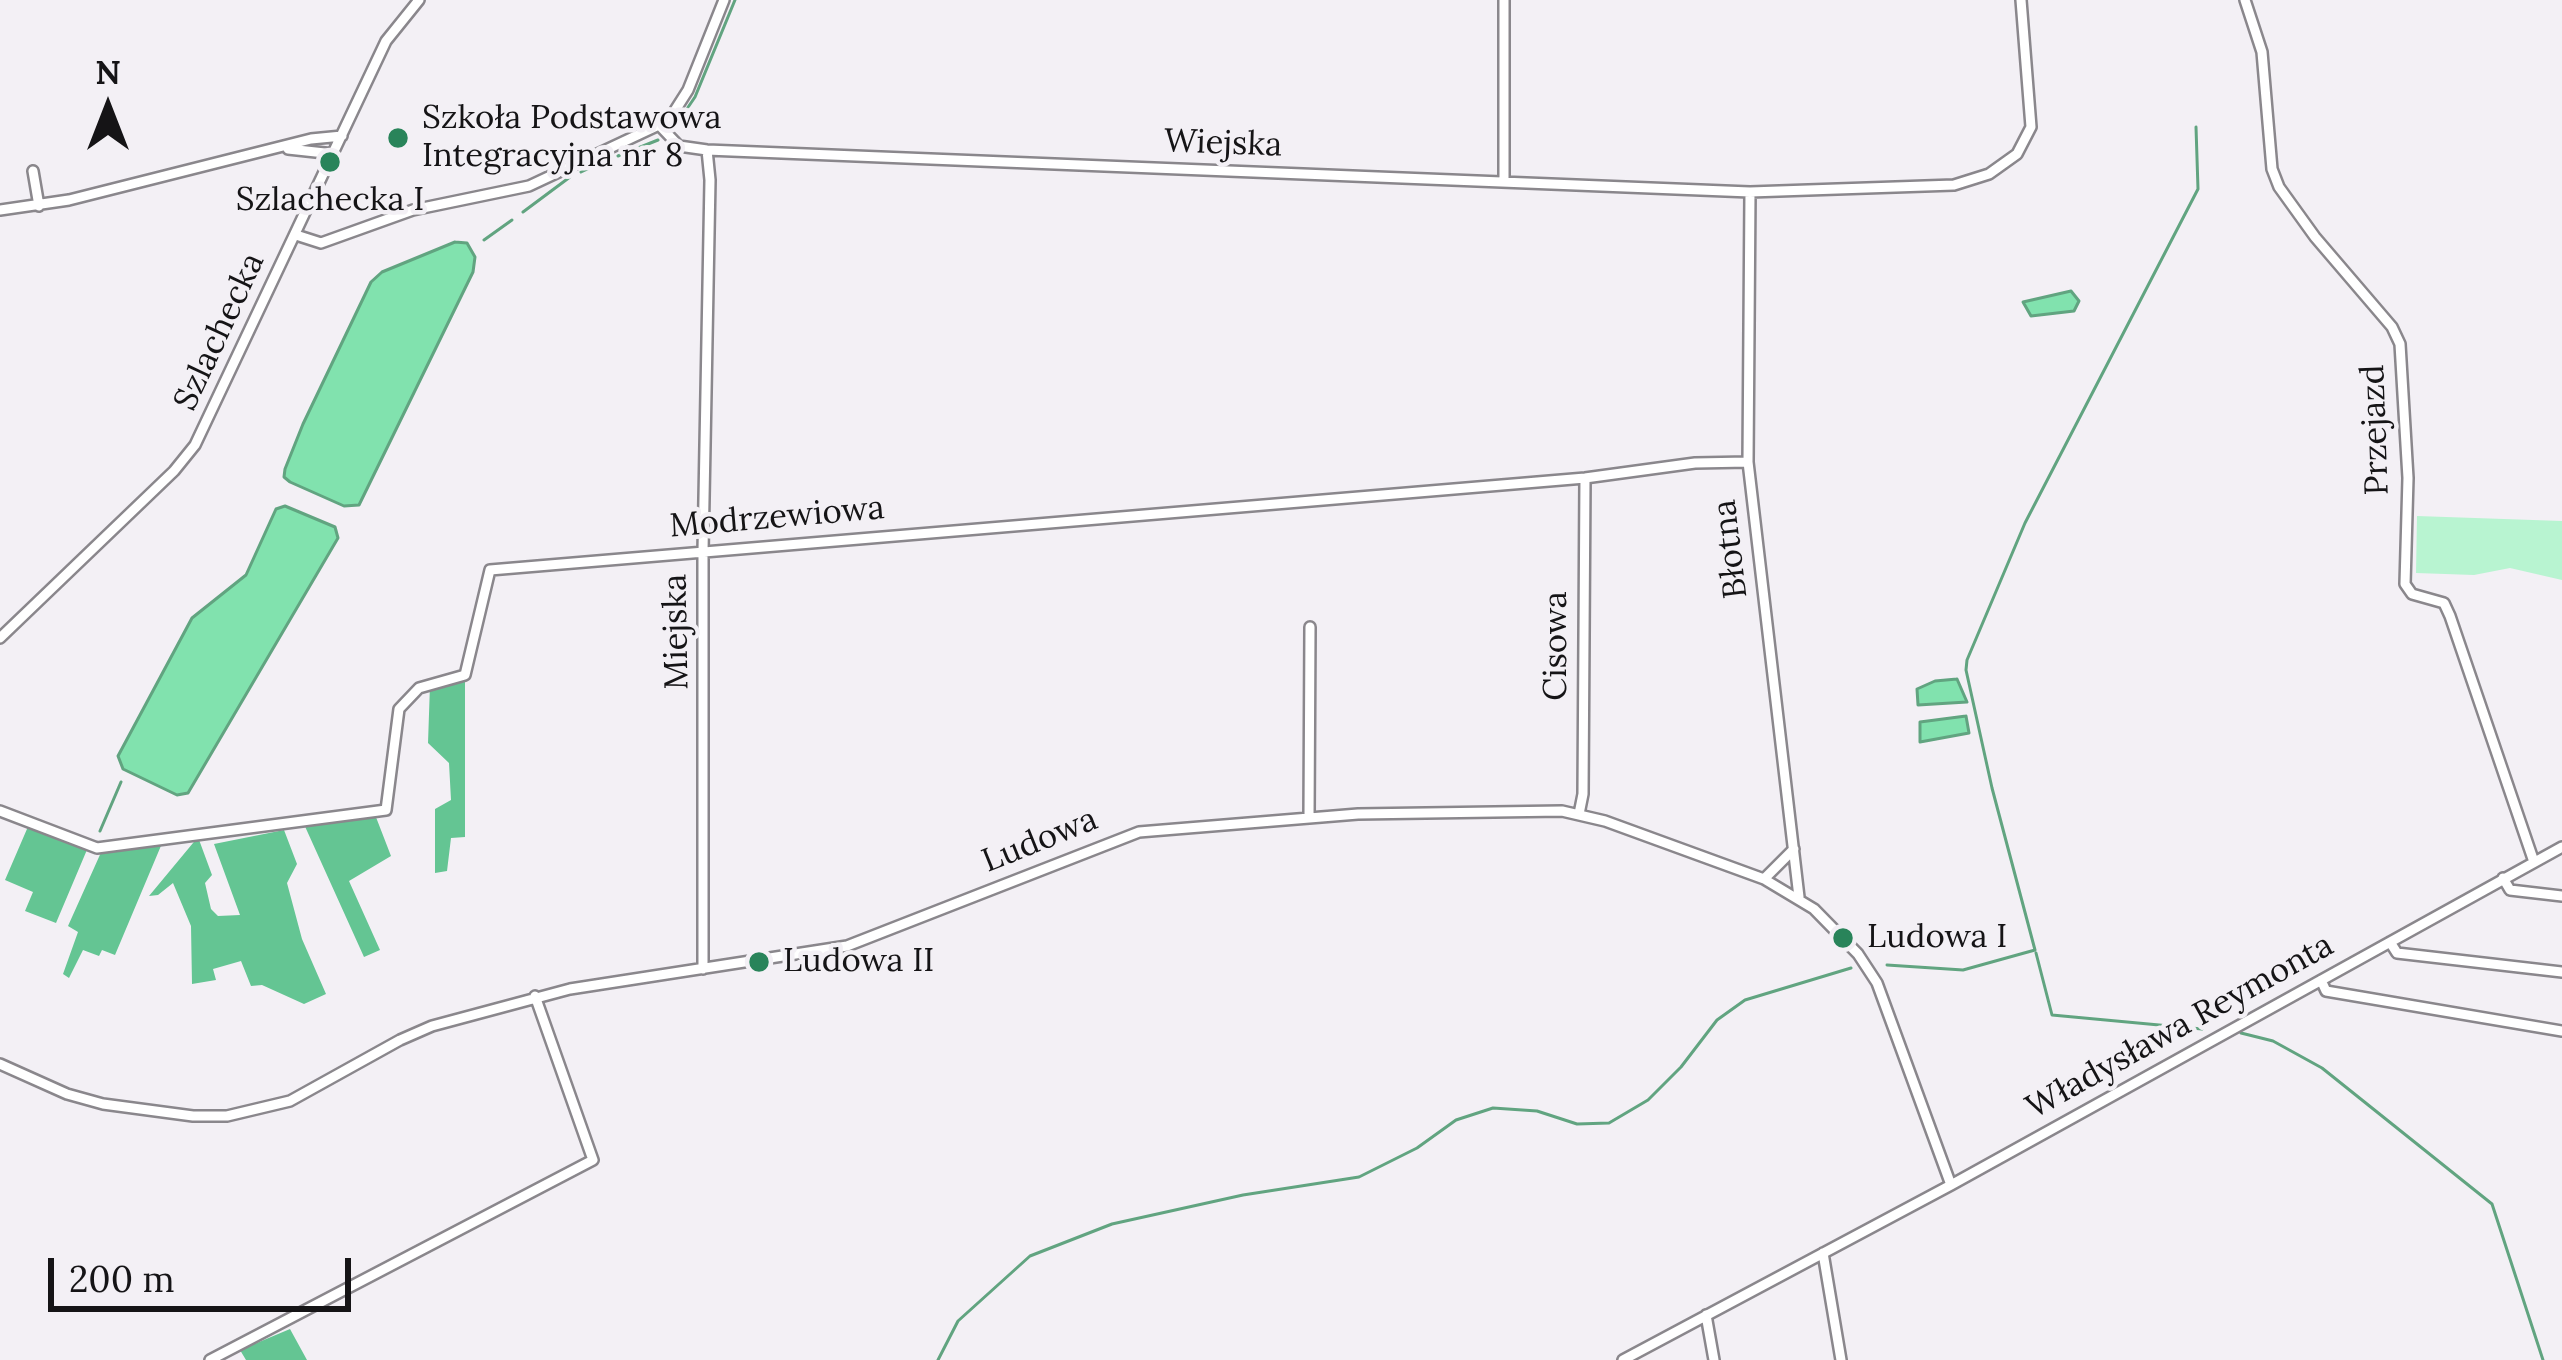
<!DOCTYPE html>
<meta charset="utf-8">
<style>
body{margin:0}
#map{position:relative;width:2562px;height:1360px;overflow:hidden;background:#f3f0f5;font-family:Lora,serif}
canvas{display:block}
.north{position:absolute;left:48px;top:48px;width:120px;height:120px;-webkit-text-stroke:9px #f3f0f5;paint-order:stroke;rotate:0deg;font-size:33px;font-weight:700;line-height:48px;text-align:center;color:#151416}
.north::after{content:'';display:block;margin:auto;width:42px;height:54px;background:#151416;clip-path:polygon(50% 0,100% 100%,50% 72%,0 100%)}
.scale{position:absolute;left:48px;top:1258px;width:303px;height:54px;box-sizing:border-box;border:6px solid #151416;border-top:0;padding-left:15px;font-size:36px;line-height:42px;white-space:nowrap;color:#151416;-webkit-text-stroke:9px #f3f0f5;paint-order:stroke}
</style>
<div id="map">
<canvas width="2562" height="1360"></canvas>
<div class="north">N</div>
<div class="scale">200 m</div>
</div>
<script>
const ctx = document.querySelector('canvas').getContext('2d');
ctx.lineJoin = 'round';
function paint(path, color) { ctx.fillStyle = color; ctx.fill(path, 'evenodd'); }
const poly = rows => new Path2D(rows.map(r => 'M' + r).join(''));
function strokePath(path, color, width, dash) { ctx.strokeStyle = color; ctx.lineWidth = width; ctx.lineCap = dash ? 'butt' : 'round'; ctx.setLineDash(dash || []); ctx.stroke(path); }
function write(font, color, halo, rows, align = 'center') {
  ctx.font = font + ' Lora,serif'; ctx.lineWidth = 9; ctx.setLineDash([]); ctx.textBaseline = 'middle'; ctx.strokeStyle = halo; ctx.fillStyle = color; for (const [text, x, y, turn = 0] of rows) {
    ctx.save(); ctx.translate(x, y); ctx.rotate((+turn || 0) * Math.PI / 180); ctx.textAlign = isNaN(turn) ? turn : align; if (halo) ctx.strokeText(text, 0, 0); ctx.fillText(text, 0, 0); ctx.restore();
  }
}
const green = poly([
 [2417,516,2562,521,2562,580,2510,568,2474,575,2416,573]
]);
const forest = poly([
 [465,675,465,837,451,838,447,871,435,873,435,809,451,800,449,763,428,743,430,685],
 [374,812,391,856,349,881,380,950,364,957,303,822],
 [30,822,89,845,56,923,25,911,33,892,5,880],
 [284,830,297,864,287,883,302,939,326,994,304,1004,262,985,251,986,241,961,213,969,216,980,192,984,191,926,173,883,158,895,149,896,198,837,212,875,205,883,211,909,218,916,240,915,214,844],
 [163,841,115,955,102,950,99,956,83,950,69,978,63,974,78,932,68,926,103,848],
 [290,1329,307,1360,246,1360,240,1350]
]);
const water = poly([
 [455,242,467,243,475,257,473,272,359,505,344,506,290,482,284,477,285,469,303,424,371,282,382,272,455,242],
 [2071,291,2079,301,2074,311,2031,316,2023,302,2071,291],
 [285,506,335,527,338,538,188,793,177,795,123,769,118,756,192,618,246,575,276,509,285,506],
 [1957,679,1967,702,1918,705,1917,689,1935,681,1957,679],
 [1966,716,1969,733,1920,742,1920,722,1966,716]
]);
const stream = poly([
 [676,125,695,97,735,0],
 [618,156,658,140],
 [581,172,607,160],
 [523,212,570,177],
 [484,240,512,220],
 [100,831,121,782],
 [2036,953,2052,1015,2202,1029],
 [1887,965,1963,970,2035,950,1992,788,1966,670,1967,660,2025,523,2198,189,2196,127],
 [2241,1033,2273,1041,2322,1068,2492,1204,2543,1360],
 [938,1360,958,1321,1030,1256,1112,1224,1243,1195,1359,1177,1417,1148,1456,1120,1493,1108,1537,1111,1577,1124,1609,1123,1648,1100,1681,1067,1717,1020,1745,1000,1851,968]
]);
const street = poly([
 [2245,0,2262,52,2272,169,2279,187,2315,237,2392,327,2400,344,2408,478,2405,584,2412,594,2444,603,2450,616,2534,862],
 [659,125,674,112,688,90,724,0],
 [288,149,334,154],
 [33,171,39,206],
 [1504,181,1504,0],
 [1750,192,1748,462,1799,897],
 [0,210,69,200,311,139,342,136],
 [296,235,321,243,413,210,529,186,659,125,679,146,707,150,1750,192,1954,185,1989,174,2017,154,2031,127,2021,0],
 [0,638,174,471,195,445,386,41,419,0],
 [0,811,97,848,386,810,399,709,419,688,465,675,490,570,1585,478,1695,463,1748,462],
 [1579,814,1583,794,1585,478],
 [1309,817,1310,627],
 [2503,878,2510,890,2562,896],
 [1764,879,1794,849],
 [2390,942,2397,953,2562,972],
 [703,969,703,551,710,180,707,150],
 [2321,980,2326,991,2562,1031],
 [0,1064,67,1094,103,1104,193,1116,227,1116,290,1101,400,1040,432,1026,570,989,847,946,1139,832,1358,814,1562,811,1605,821,1764,879,1814,909,1858,954,1877,983,1951,1185],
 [1823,1253,1841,1360],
 [1706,1315,1714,1360],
 [210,1360,593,1160,535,996],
 [1623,1360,1951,1185,2562,847]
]);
const markers = [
 [398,138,12,"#29845a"],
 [330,162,12,"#29845a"],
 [1843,938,12,"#29845a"],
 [759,962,12,"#29845a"]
];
const poiNames = [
 ["Szkoła Podstawowa",422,119],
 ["Integracyjna nr 8",422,157],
 ["Szlachecka I",330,201,"center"],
 ["Ludowa I",1867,938],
 ["Ludowa II",783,962]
];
const streetNames = [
 ["Wiejska",1223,144,2],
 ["Szlachecka",220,332,-65],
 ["Przejazd",2376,430,-92],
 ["Modrzewiowa",777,518,-5],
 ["Błotna",1731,549,-97],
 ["Miejska",677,632,-91],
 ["Cisowa",1557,646,-90],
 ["Ludowa",1040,841,-22],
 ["Władysława Reymonta",2180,1027,-29]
];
paint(green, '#b8f4d1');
paint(forest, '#64c593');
paint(water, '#81e2ae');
strokePath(water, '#61a480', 3);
strokePath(stream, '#61a480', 3);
strokePath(street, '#8a878c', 14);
strokePath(street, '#fff', 9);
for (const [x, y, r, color] of markers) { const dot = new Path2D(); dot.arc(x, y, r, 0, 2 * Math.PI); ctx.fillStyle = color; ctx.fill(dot); strokePath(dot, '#f3f0f5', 4.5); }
write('33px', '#151416', '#f3f0f5', poiNames, 'left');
write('33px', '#151416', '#f3f0f5', streetNames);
</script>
